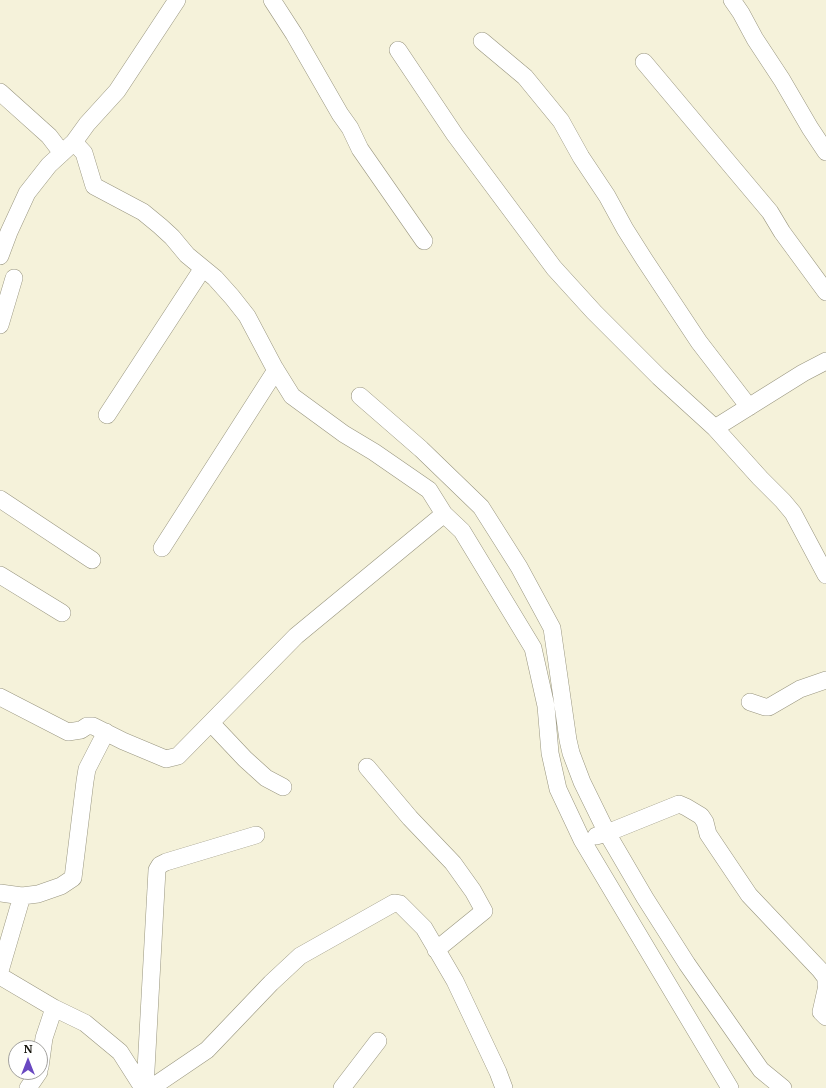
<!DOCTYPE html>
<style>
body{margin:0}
#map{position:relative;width:826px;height:1088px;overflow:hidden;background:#f5f2da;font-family:Merriweather,serif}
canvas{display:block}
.north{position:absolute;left:8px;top:1040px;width:40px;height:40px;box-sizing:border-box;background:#fff;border:1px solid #a2a19e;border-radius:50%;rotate:0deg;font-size:11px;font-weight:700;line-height:16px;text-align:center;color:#16150d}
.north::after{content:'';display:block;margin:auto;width:14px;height:18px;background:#6948c1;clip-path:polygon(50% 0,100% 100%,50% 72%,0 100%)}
</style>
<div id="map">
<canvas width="826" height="1088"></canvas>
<div class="north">N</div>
</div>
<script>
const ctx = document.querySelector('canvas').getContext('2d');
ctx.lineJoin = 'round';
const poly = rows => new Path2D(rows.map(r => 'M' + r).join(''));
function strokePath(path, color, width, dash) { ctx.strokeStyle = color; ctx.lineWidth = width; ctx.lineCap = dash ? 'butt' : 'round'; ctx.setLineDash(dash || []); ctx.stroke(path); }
const street = poly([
 [272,0,294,34,340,114,350,128,360,149,424,241],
 [732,0,741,13,755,39,782,80,810,128,826,152],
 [482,41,525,77,561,121,581,157,607,196,625,229,644,259,699,342,749,407],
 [398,50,455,135,554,268,594,312,659,377,715,428,760,478,783,501,793,513,826,575],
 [644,62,770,212,782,232,826,292],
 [0,92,49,136,62,153],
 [74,142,84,153,94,186,143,212,160,226,172,237,187,255,215,278,232,297,247,316,274,367,292,396,344,434,374,452,429,490,444,514,462,531,533,648,546,706,550,753,558,789,582,840,730,1088],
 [0,256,9,232,27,193,49,165,74,142,87,124,117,91,177,0],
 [0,325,14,278],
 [360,396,421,449,481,507,519,567,552,628,568,740,571,753,582,782,607,833,645,898,687,964,761,1070,783,1088],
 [107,415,203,268],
 [715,428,803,373,826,361],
 [0,499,92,560],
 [162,548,276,370],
 [0,575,62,613],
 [0,697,68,732,81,730,87,726,93,726,123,741,166,759,178,756,296,636,444,514],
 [750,702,765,707,769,707,800,689,826,680],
 [211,723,245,759,266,778,283,787],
 [367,767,410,818,453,863,473,891,484,911,436,950],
 [596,836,607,833,679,804,686,807,701,816,705,822,708,834,749,895,820,970,826,978,826,985],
 [0,893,22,896,38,894,61,886,73,878,85,781,87,769,106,732],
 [0,971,22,896],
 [0,976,54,1008,85,1023,120,1052,143,1088],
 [826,990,821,1012,826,1017],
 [40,1067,44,1038,54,1008],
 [28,1088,39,1072],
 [145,1088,157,870,160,865,166,862,256,835],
 [151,1088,207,1050,271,983,300,956,394,903,400,904,424,928,455,981,498,1072,504,1088],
 [342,1088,378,1041]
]);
strokePath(street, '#98957f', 18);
strokePath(street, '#fff', 17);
</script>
